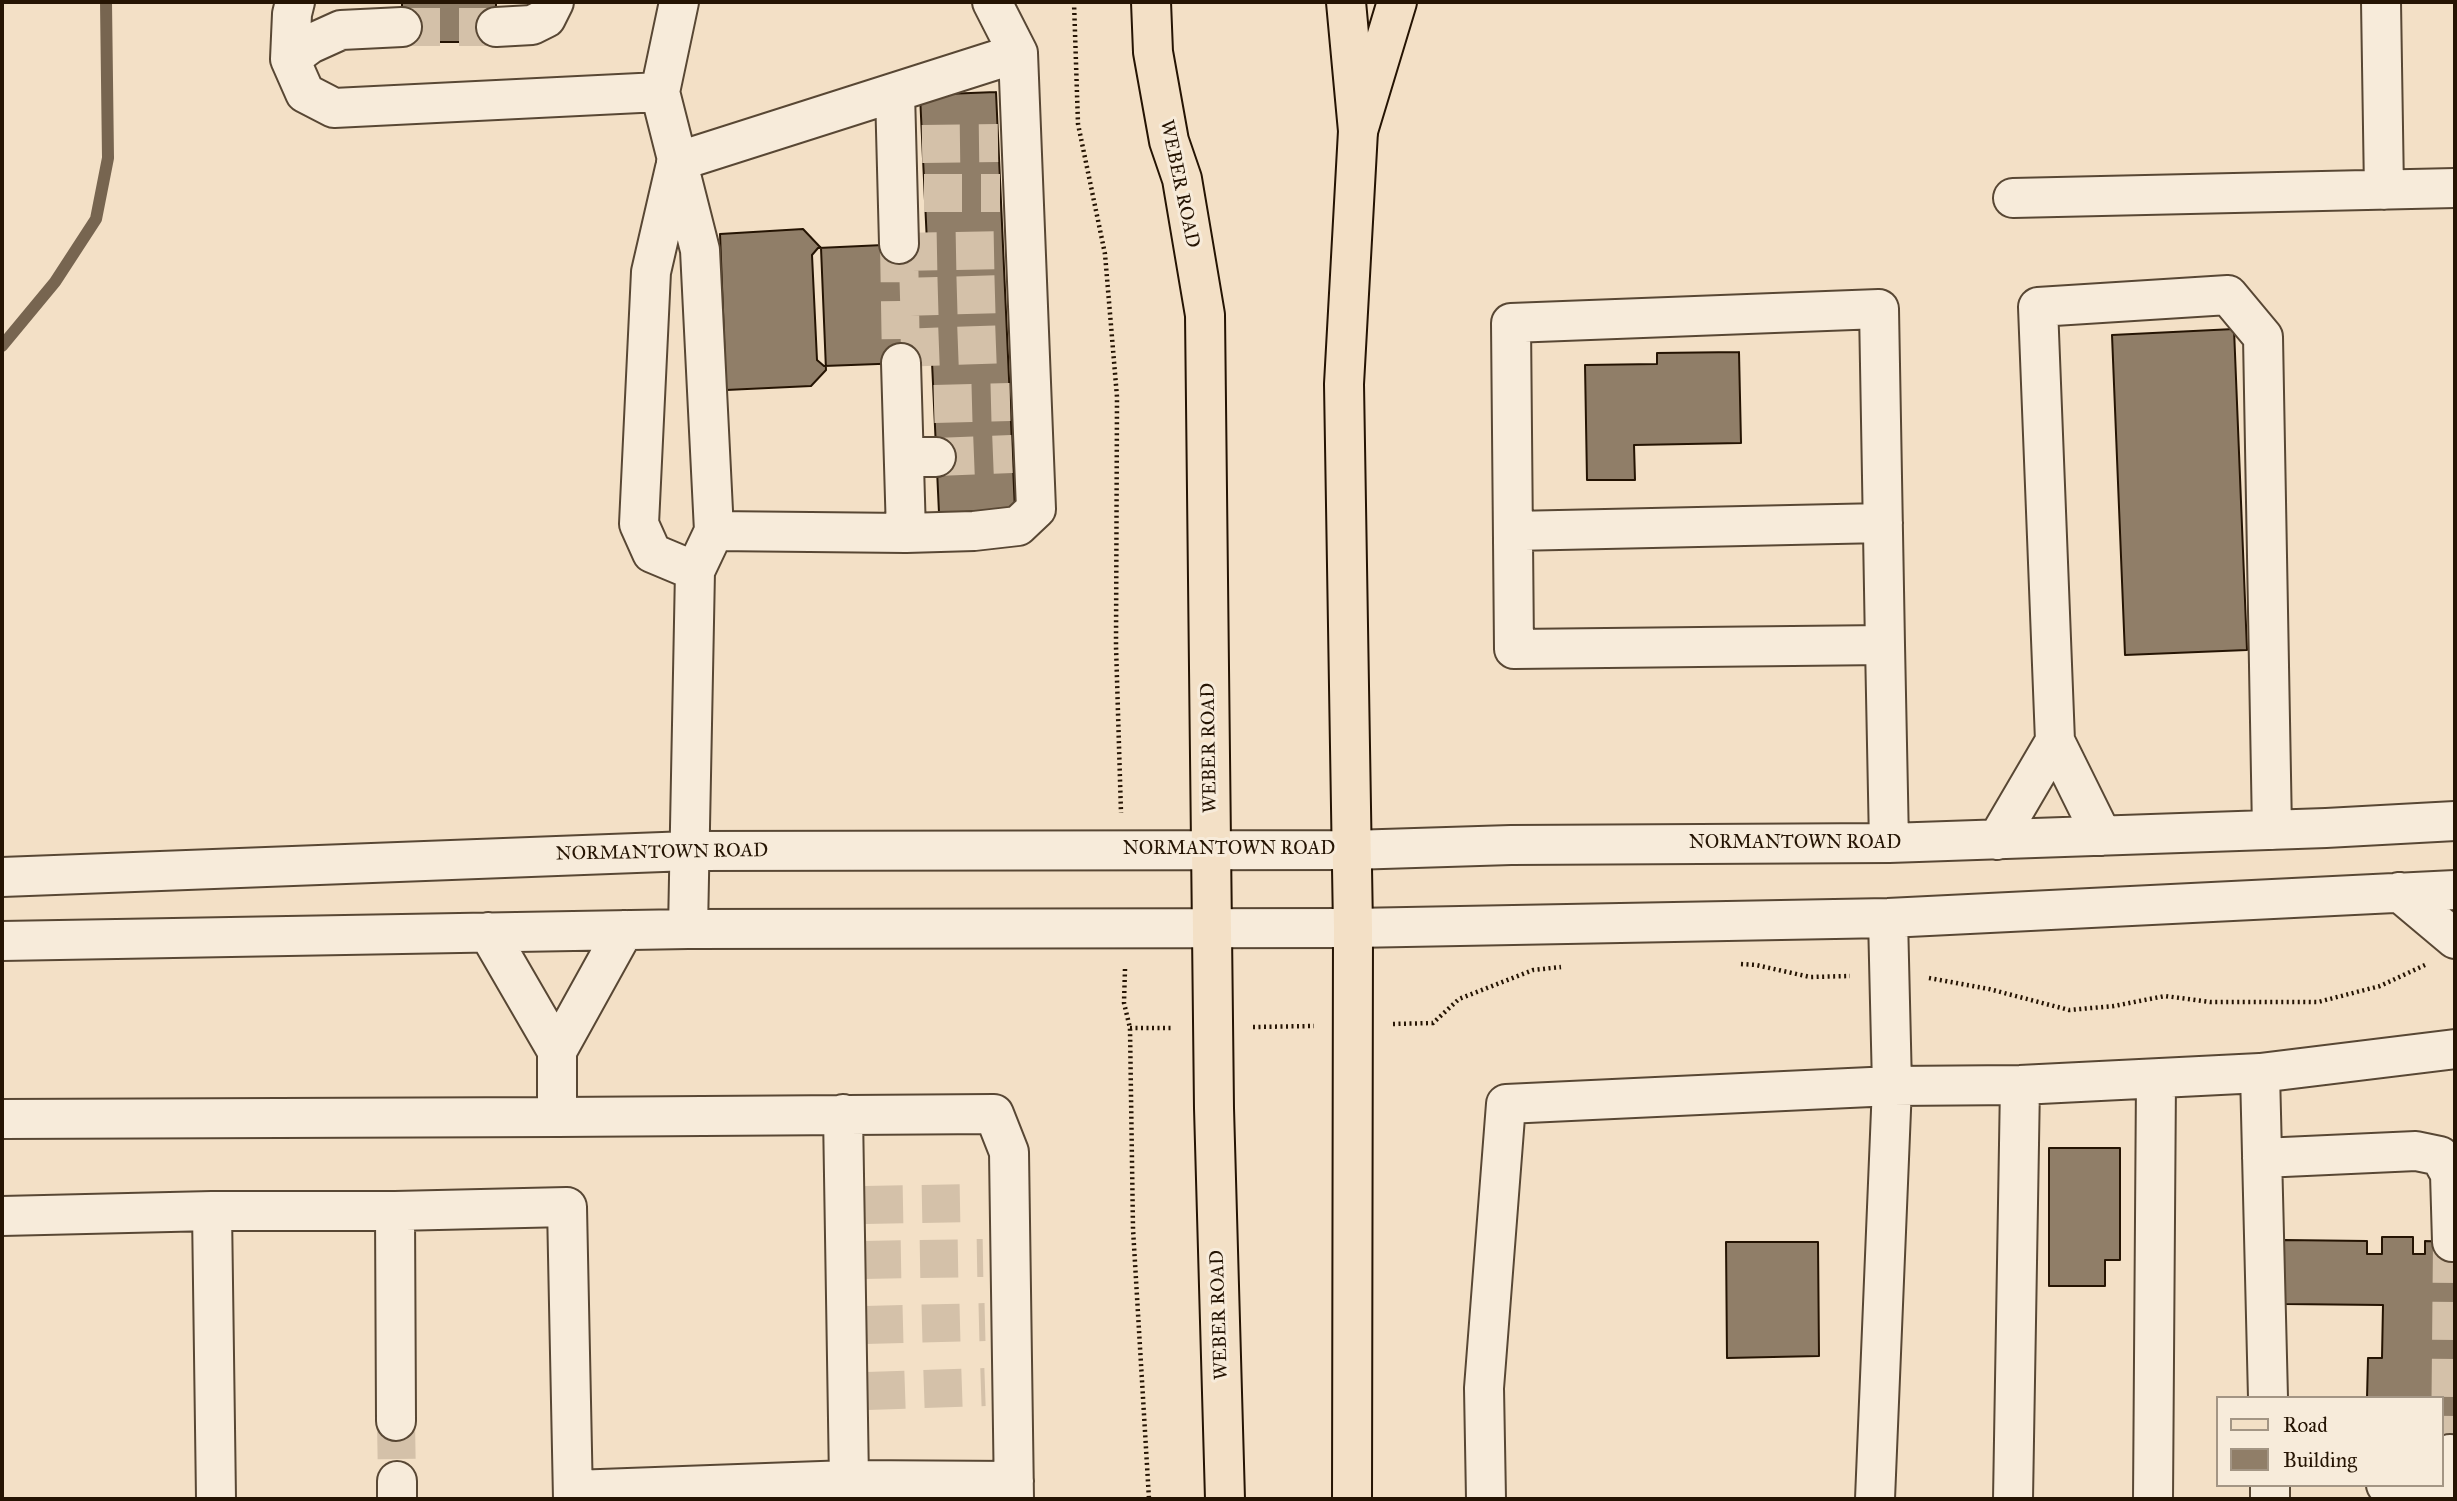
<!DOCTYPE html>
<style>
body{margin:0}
#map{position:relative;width:2457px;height:1501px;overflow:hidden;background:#f3e0c6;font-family:"IM FELL Great Primer",serif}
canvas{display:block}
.frame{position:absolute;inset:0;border:4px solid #251403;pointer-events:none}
.legend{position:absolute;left:2216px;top:1396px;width:228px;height:91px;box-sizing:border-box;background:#f7ebda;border:2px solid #a39584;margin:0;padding:9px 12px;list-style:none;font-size:21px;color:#251403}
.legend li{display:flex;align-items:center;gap:14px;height:35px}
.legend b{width:35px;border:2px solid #a39584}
</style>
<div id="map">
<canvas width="2457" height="1501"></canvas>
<div class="frame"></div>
<ul class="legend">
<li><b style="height:9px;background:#f3e0c6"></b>Road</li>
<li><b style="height:19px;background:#907e68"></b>Building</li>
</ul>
</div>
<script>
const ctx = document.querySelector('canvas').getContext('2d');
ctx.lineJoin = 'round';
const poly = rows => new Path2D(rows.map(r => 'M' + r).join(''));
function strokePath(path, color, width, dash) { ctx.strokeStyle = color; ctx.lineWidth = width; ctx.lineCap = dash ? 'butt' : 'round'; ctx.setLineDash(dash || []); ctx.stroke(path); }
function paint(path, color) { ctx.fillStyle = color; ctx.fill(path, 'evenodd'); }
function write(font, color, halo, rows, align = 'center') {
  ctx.font = font + ' "IM FELL Great Primer",serif'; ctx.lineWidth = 6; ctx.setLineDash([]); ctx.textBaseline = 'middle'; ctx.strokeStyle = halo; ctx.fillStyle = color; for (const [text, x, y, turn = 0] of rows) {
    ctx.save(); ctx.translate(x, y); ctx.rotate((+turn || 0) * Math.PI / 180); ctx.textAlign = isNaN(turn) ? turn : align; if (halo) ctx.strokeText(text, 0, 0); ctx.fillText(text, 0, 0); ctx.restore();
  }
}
const stream = poly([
 [2,346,55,282,96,219,108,158,106,2]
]);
const building = poly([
 [402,2,496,2,496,42,402,42,402,2],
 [996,92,1015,510,939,513,932,362,824,366,817,360,812,255,818,248,927,243,920,95,996,92],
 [803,229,821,248,826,370,811,386,726,390,720,234,803,229],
 [2234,329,2247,650,2125,655,2112,335,2234,329],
 [1739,352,1741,443,1634,445,1635,480,1587,480,1585,365,1657,364,1657,353,1739,352],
 [2049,1148,2120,1148,2120,1260,2105,1260,2105,1286,2049,1286,2049,1148],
 [2382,1237,2413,1237,2413,1254,2425,1254,2425,1241,2455,1242,2455,1454,2441,1454,2441,1398,2367,1398,2368,1358,2382,1358,2383,1305,2284,1304,2284,1240,2367,1241,2367,1254,2382,1254,2382,1237],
 [1726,1242,1818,1242,1819,1356,1727,1358,1726,1242]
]);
const minorTunnel = poly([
 [402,27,496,27],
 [922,144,998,143],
 [924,193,1000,193],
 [899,244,901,363],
 [899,252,1003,250],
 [900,297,1005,294],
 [901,348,1007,344],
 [934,404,1010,402],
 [936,457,1012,454],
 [865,1205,976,1203],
 [863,1260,983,1258],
 [865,1325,985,1322],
 [867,1391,985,1387],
 [396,1421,397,1481],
 [2450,1454,2452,1242]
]);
const path = poly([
 [1074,2,1078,124,1105,254,1117,397,1116,646,1121,813],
 [1741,964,1756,965,1810,977,1850,976],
 [1125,969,1124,1003,1130,1028,1133,1229,1149,1499],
 [1929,978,1989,989,2069,1010,2114,1006,2165,996,2210,1002,2318,1002,2380,986,2425,965],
 [1393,1024,1433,1023,1459,999,1533,970,1561,967],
 [1253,1027,1314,1026],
 [1130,1028,1174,1028]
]);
const minor = poly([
 [295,2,292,14,290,59,305,93,334,108,660,92,700,250,714,531],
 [992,2,1018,53],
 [2381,2,2384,190],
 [496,27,532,25,546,18,554,2],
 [290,59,310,44,341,30,402,27],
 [660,92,679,2],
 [895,93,899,244],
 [676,162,1018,53,1036,509,1018,526,974,531,906,533,714,531,695,571,688,929],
 [675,168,651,272,639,524,652,553,695,571],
 [2013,198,2455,188],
 [901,363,906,533],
 [904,457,936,457],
 [1513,531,1883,523],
 [1885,645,1514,649,1511,323,1879,309,1885,645,1889,843],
 [2055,741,2038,307,2228,295,2263,337,2272,830],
 [1997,840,2055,741,2102,836],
 [2,877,689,851,1351,850,1511,845,1889,843,2326,828,2455,821],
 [2399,892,2455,939],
 [624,930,557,1051,557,1117,994,1114,1009,1152,1014,1499],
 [488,932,557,1051],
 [2,941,688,929,1353,928,1888,918,2455,890],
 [2260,1073,2268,1398],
 [843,1114,849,1480],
 [2,1119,557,1117],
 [2262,1158,2416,1151,2440,1156,2450,1174,2452,1242],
 [212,1211,395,1211,567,1207,573,1499],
 [395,1211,396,1421],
 [2,1216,212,1211,216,1499],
 [397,1481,397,1499],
 [2270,1485,2270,1499],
 [2386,1485,2396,1491,2449,1499],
 [573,1490,849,1480,1014,1481],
 [1486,1499,1484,1388,1506,1104,1892,1086,2020,1085,2260,1073,2455,1049],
 [1875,1499,1892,1086,1888,918],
 [2013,1499,2020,1085],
 [2153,1499,2156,1079],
 [2449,1499,2450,1454]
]);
const major = poly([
 [1151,2,1153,52,1169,141,1182,179,1205,315,1214,1108,1225,1499],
 [1346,2,1358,131,1344,384,1353,928,1352,1499]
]);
const highway = poly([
 [1358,131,1397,2]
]);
const streetNames = [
 ["WEBER ROAD",1179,184,78],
 ["WEBER ROAD",1210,748,-91],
 ["NORMANTOWN ROAD",1795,843],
 ["NORMANTOWN ROAD",1229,849],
 ["NORMANTOWN ROAD",662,853,-1],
 ["WEBER ROAD",1220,1315,-92]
];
strokePath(stream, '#776550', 12);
paint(building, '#907e68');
strokePath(building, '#251403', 2);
strokePath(minorTunnel, '#d4c1a9', 38, [38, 19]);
strokePath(minor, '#584734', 42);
strokePath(major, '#251403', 42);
strokePath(highway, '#251403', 42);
strokePath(path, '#251403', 4.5, [2, 3.5]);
strokePath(minor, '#f7ebda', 38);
strokePath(major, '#f3e0c6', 38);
strokePath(highway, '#f3e0c6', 38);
write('19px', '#251403', '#f7ebda', streetNames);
</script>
